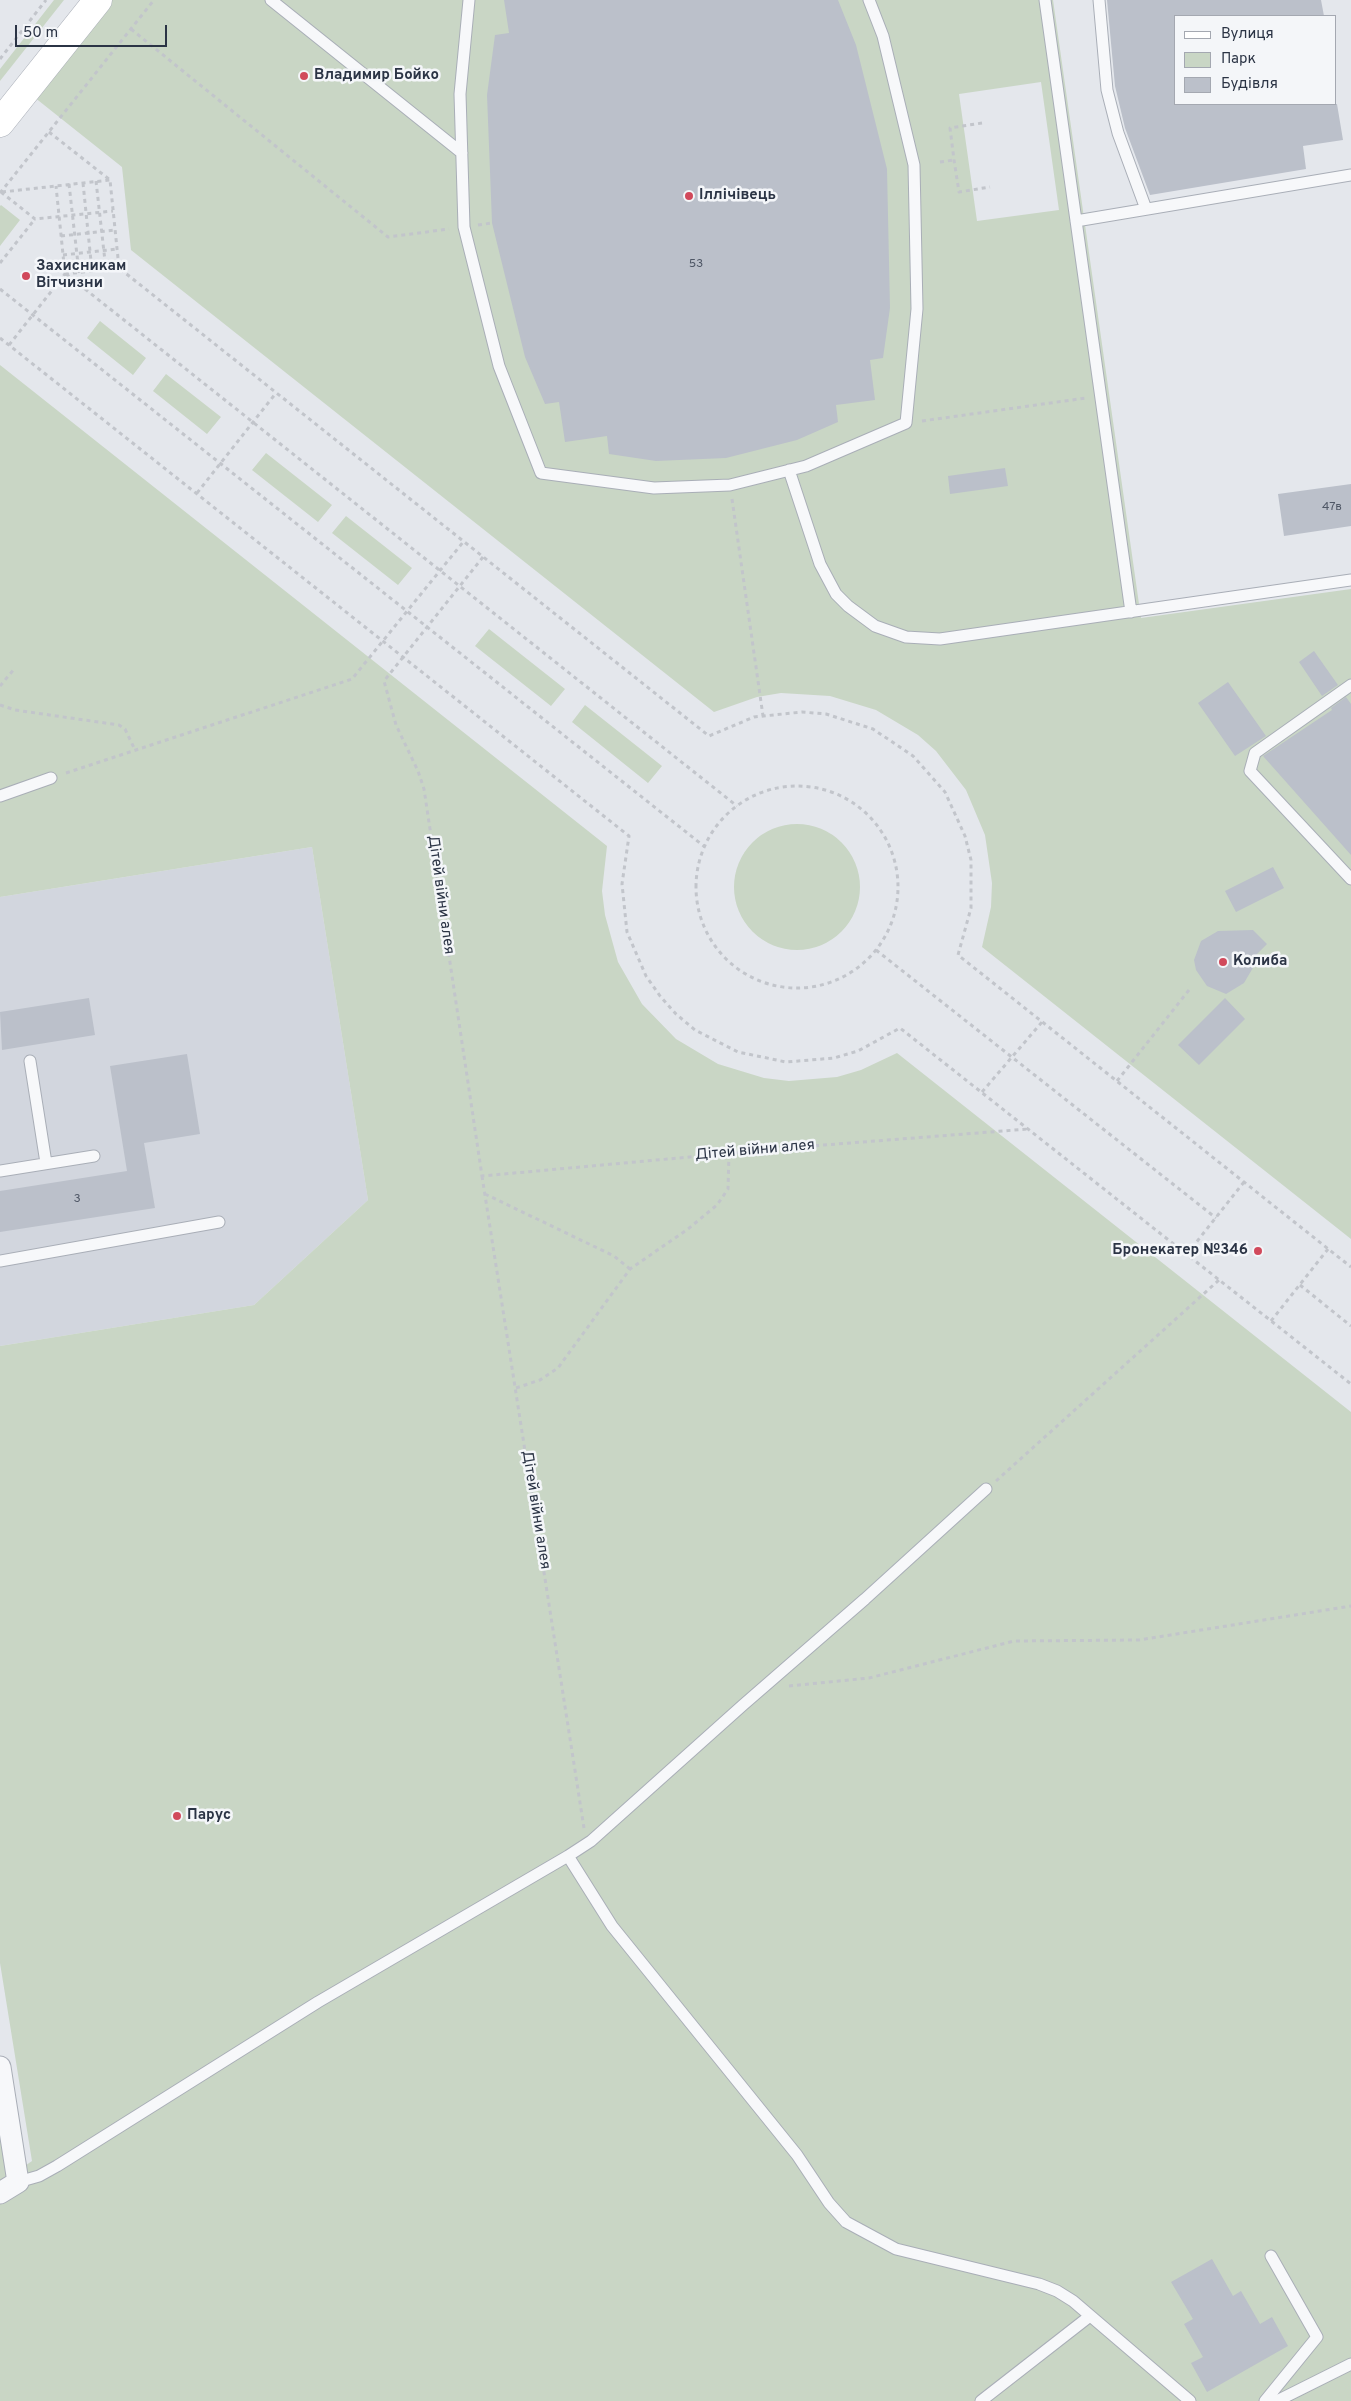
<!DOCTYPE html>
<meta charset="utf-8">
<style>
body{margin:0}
#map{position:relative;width:1351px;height:2401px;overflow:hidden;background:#e4e7ec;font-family:Overpass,sans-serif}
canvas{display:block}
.legend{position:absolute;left:1174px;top:15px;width:162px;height:90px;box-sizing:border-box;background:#f4f6f9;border:1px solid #a4a8b1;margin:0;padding:6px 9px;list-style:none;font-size:15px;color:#2b3445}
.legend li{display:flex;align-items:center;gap:10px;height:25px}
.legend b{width:25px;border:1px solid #a4a8b1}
.scale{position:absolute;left:15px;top:25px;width:152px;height:22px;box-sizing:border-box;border:2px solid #2b3445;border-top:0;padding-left:6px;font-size:15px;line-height:18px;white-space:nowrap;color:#2b3445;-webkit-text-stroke:4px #f4f6f9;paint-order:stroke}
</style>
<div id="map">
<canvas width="1351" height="2401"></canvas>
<ul class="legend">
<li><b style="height:6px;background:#fff"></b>Вулиця</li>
<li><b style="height:14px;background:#c9d6c5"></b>Парк</li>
<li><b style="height:14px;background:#bbc0ca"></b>Будівля</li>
</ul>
<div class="scale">50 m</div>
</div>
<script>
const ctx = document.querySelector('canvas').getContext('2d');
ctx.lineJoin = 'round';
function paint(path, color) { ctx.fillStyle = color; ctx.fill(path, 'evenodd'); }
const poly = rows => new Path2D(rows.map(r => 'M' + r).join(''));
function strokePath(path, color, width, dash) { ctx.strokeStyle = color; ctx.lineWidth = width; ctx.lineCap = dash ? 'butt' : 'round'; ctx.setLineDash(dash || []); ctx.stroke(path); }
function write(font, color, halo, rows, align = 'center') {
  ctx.font = font + ' Overpass,sans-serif'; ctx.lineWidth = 5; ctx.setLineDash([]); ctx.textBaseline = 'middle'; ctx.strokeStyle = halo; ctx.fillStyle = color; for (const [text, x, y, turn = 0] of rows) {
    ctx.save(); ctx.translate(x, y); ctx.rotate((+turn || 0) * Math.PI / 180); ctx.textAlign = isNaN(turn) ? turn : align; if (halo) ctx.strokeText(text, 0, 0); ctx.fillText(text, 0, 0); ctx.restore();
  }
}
const built = poly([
 [312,847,368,1200,254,1305,0,1346,0,897]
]);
const green = poly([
 [54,0,64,0,0,81,0,69],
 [112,0,1053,0,1141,618,1351,589,1351,1239,982,947,991,907,992,883,985,835,966,790,936,751,918,735,876,710,830,696,781,693,757,697,714,712,131,250,122,167,34,97],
 [1041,82,1059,210,977,221,959,94],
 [1,205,20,220,0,246,0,206],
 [100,321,146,358,133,375,87,338],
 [0,365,607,846,602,891,605,915,618,962,642,1004,676,1039,718,1064,764,1078,789,1081,837,1077,861,1070,897,1053,1351,1412,1351,2401,0,2401,0,2078,16,2172,32,2161,0,1963,0,1346,254,1305,368,1200,312,847,0,897],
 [166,374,221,417,207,434,153,391],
 [266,453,332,505,318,522,252,470],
 [346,516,412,568,398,585,332,533],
 [489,629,565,689,551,706,475,646],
 [585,705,662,766,648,783,572,722],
 '734 887a63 63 0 1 1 126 0a63 63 0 1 1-126 0Z'
]);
const building = poly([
 [504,0,838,0,856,45,887,169,890,308,883,358,870,360,875,400,836,405,838,422,797,440,726,458,656,461,609,454,607,436,565,442,559,402,545,404,525,357,492,223,487,95,495,35,509,33],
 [1107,0,1321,0,1324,16,1175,16,1175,104,1337,104,1343,140,1303,146,1306,169,1150,195,1125,128,1115,86],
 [1005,468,1008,486,950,494,948,476],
 [1351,484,1351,526,1284,536,1278,494],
 [1314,651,1338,685,1322,696,1299,662],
 [1228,682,1266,736,1235,756,1198,703],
 [1346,697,1351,704,1351,855,1263,756,1332,710,1331,708],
 [1273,867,1284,888,1236,912,1225,891],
 [1253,930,1267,944,1254,957,1254,966,1244,983,1226,994,1207,986,1196,970,1194,960,1201,941,1218,931],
 [89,998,95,1035,2,1050,0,1012],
 [1225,998,1245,1019,1199,1065,1178,1045],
 [187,1054,200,1134,144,1143,155,1208,0,1232,0,1191,127,1171,110,1066],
 [1212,2259,1233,2296,1241,2291,1260,2324,1272,2317,1288,2346,1207,2392,1191,2363,1203,2357,1184,2324,1193,2319,1171,2282]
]);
const path = poly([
 [131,29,388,237,449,229],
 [0,59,46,0],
 [982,123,950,128,954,160,959,192,990,187],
 [49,132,110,180,119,268],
 [940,162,954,160],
 [96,181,106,270],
 [83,183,92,271],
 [69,184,79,273],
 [1,192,35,219,113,211],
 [2,192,110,180],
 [0,193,154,0],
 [478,225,492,223],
 [61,236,115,230],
 [63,255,117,249],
 [0,263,35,219],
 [65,274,119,268,709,736,754,717,802,712,826,714,873,729,913,756,945,792,965,836,971,860,971,908,958,955,1351,1267],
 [66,274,737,806],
 [0,289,705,847],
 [0,338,629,836,622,884,627,932,646,976,660,996,676,1014,695,1030,738,1052,786,1062,834,1058,858,1051,900,1028,1351,1384],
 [9,345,65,274,56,186],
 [922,421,1086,398],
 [197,493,276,393],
 [732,499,763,716],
 [483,557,384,681,396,725,418,771,424,789,482,1176,799,1147,1028,1129],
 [0,686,15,668],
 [0,705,15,710,119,725,125,729,135,750],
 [66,773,352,679,464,541],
 '696 887a101 101 0 1 1 202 0a101 101 0 1 1-202 0Z',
 [876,950,1216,1218],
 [1117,1081,1189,990],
 [982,1092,1042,1022],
 [482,1176,584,1828],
 [485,1194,614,1256,630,1269],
 [1187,1254,1244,1182],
 [1300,1285,1351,1326],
 [1271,1321,1328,1249],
 [516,1388,540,1380,558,1368,630,1269,688,1229,717,1205,728,1189,729,1153],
 [996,1481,1219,1280],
 [789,1686,869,1678,1014,1641,1139,1640,1351,1606]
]);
const lane = poly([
 [271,0,462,153],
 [469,0,460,94,464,227,499,366,541,473,654,488,730,485,806,466,906,423,917,309,914,165,883,36,869,0],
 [1045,0,1131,612],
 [1099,0,1107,90,1118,133,1146,209],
 [1076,221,1351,175],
 [789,470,820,564,836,594,848,606,875,626,906,637,940,639,1351,580],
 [1351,685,1255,753,1250,771,1351,879],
 [0,796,51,778],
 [30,1061,46,1163],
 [0,1171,94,1156],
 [0,1261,219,1222],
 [568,1856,612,1926,797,2155,829,2203,846,2222,896,2249,1039,2284,1057,2291,1073,2301,1190,2401],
 [18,2182,39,2176,57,2166,318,2002,568,1856,591,1841,743,1705,865,1599,986,1489],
 [981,2401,1090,2316],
 [1265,2401,1317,2337,1271,2256],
 [1277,2401,1351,2364]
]);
const street = poly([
 [0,2067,18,2182,0,2193]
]);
const secondary = poly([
 [0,123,98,0]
]);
const markers = [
 [304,76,5,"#d1495b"],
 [689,196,5,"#d1495b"],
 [26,276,5,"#d1495b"],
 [1223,962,5,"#d1495b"],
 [1258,1251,5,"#d1495b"],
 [177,1816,5,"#d1495b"]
];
const numberNames = [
 ["53",696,265],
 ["47в",1332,508],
 ["3",77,1200]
];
const poiNames = [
 ["Владимир Бойко",314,76],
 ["Іллічівець",699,196],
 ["Захисникам",36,267],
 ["Вітчизни",36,284],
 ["Колиба",1233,962],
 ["Бронекатер №346",1248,1251,"right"],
 ["Парус",187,1816]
];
const streetNames = [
 ["Дітей війни алея",440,895,82],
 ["Дітей війни алея",755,1151,-5],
 ["Дітей війни алея",535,1510,81]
];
paint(built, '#d2d6de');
paint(green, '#c9d6c5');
paint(building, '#bbc0ca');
strokePath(lane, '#a9aeb7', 13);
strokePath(street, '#a9aeb7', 23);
strokePath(secondary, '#a9aeb7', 29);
strokePath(path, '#c2c5cb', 3, [4, 4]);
strokePath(lane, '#f7f8fa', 11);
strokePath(street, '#f7f8fa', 21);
strokePath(secondary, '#fff', 28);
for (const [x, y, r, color] of markers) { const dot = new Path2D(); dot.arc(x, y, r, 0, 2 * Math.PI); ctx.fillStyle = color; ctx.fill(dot); strokePath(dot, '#f4f6f9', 2); }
write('12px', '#4f5766', null, numberNames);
write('bold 15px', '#2b3445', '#f4f6f9', poiNames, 'left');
write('15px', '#2b3445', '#f4f6f9', streetNames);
</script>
